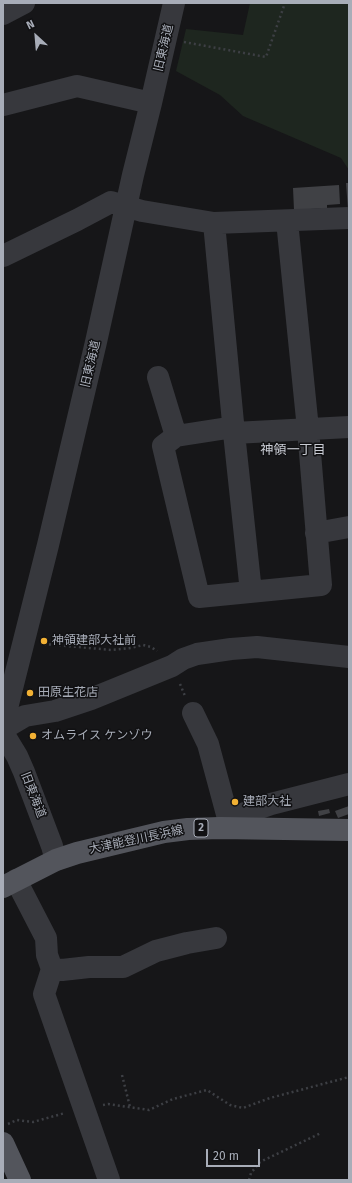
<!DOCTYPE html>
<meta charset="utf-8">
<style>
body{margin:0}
#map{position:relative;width:352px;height:1183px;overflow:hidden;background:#161618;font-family:"Fira Sans",sans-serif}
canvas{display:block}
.frame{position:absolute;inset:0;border:4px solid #a8adb8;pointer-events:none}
.north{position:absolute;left:16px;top:16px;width:40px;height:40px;-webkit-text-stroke:3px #111113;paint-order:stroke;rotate:334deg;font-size:11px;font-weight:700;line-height:16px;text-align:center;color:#a8adb8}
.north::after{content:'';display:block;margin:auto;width:14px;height:18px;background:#a8adb8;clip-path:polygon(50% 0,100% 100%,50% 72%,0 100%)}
.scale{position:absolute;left:206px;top:1149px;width:54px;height:18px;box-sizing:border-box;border:2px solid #a8adb8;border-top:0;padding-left:5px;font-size:12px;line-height:14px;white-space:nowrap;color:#a8adb8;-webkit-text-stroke:3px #111113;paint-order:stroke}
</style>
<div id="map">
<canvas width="352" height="1183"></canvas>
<div class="frame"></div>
<div class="north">N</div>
<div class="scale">20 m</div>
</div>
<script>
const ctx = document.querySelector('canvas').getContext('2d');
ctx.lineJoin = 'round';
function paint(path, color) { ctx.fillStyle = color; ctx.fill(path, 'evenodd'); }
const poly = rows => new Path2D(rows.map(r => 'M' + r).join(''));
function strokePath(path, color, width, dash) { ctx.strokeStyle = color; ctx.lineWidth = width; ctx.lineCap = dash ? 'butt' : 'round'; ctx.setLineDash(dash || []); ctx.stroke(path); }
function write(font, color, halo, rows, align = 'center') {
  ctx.font = font + ' "Fira Sans","Noto Sans JP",sans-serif'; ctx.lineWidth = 3; ctx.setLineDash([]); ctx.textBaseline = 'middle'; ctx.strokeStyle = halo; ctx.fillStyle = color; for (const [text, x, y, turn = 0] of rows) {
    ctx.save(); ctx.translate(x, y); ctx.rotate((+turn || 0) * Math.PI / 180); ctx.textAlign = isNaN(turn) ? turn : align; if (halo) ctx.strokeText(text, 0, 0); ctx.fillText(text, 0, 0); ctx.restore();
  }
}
const green = poly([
 [250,3,349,3,349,170,341,158,243,116,220,95,176,71,186,29,243,35]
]);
const building = poly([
 [346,183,349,183,349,210,348,210],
 [339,185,340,204,327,205,327,208,294,210,293,188],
 [349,806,349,814,338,818,335,811],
 [329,809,330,813,319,816,318,811]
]);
const path = poly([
 [184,42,266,57,285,3],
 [44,644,112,650,131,648,143,645,151,647,157,651],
 [180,684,185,696],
 [122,1075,130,1107],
 [103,1105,108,1104,149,1110,173,1099,207,1090,230,1105,243,1108,270,1098,349,1077],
 [8,1124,17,1120,33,1122,65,1113],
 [249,1180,251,1173,260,1162,321,1133]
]);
const minor = poly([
 [3,14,24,3],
 [3,105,77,86,151,103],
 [214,223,234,433,251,592],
 [3,256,77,220,111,202,142,211,214,223,349,218],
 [158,377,176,436],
 [234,427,176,436,163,446,199,597,321,585,308,429,287,221],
 [234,433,349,427],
 [316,533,349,527],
 [193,713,208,744,229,822],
 [3,724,48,545,96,342,133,175,151,103,174,3],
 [3,729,25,716,55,711,91,699,172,666,183,659,197,654,231,649,257,647,349,657],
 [3,733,17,756,24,772,52,846,56,860],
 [220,828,245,813,271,804,349,784],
 [16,880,46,938,47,955,52,969,44,994,109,1180],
 [52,969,62,970,89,967,123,967,156,951,187,943,216,938]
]);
const major = poly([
 [3,887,56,860,77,853,164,832,188,829,220,828,349,830],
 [3,1143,20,1180]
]);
const markers = [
 [44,641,4,"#f2b134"],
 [30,693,4,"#f2b134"],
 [33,736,4,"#f2b134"],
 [235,802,4,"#f2b134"]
];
const shields = [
 [201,828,14]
];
const shieldNames = [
 ["2",201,828]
];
const streetNames = [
 ["旧東海道",164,48,-77],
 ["旧東海道",91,364,-77],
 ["旧東海道",33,795,69],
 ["大津能登川長浜線",136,840,-12]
];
const poiNames = [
 ["神領建部大社前",52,641],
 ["田原生花店",38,693],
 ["オムライス ケンゾウ",41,736],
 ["建部大社",243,802]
];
const neighbourhoodNames = [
 ["神領一丁目",293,450]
];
paint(green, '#1e261f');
paint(building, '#404145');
strokePath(path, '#3d3f44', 2.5, [2, 3]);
strokePath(minor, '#37383d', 22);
strokePath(major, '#53555c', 22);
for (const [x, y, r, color] of markers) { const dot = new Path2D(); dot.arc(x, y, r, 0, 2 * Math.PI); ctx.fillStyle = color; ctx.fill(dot); strokePath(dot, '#111113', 1.5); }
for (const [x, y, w] of shields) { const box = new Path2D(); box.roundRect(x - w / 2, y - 9, w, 18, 3); ctx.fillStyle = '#111113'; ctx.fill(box); strokePath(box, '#a8adb8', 1); }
write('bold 11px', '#a8adb8', null, shieldNames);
write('12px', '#a8adb8', '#111113', streetNames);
write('12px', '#a8adb8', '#111113', poiNames, 'left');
write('13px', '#c9ccd4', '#111113', neighbourhoodNames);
</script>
